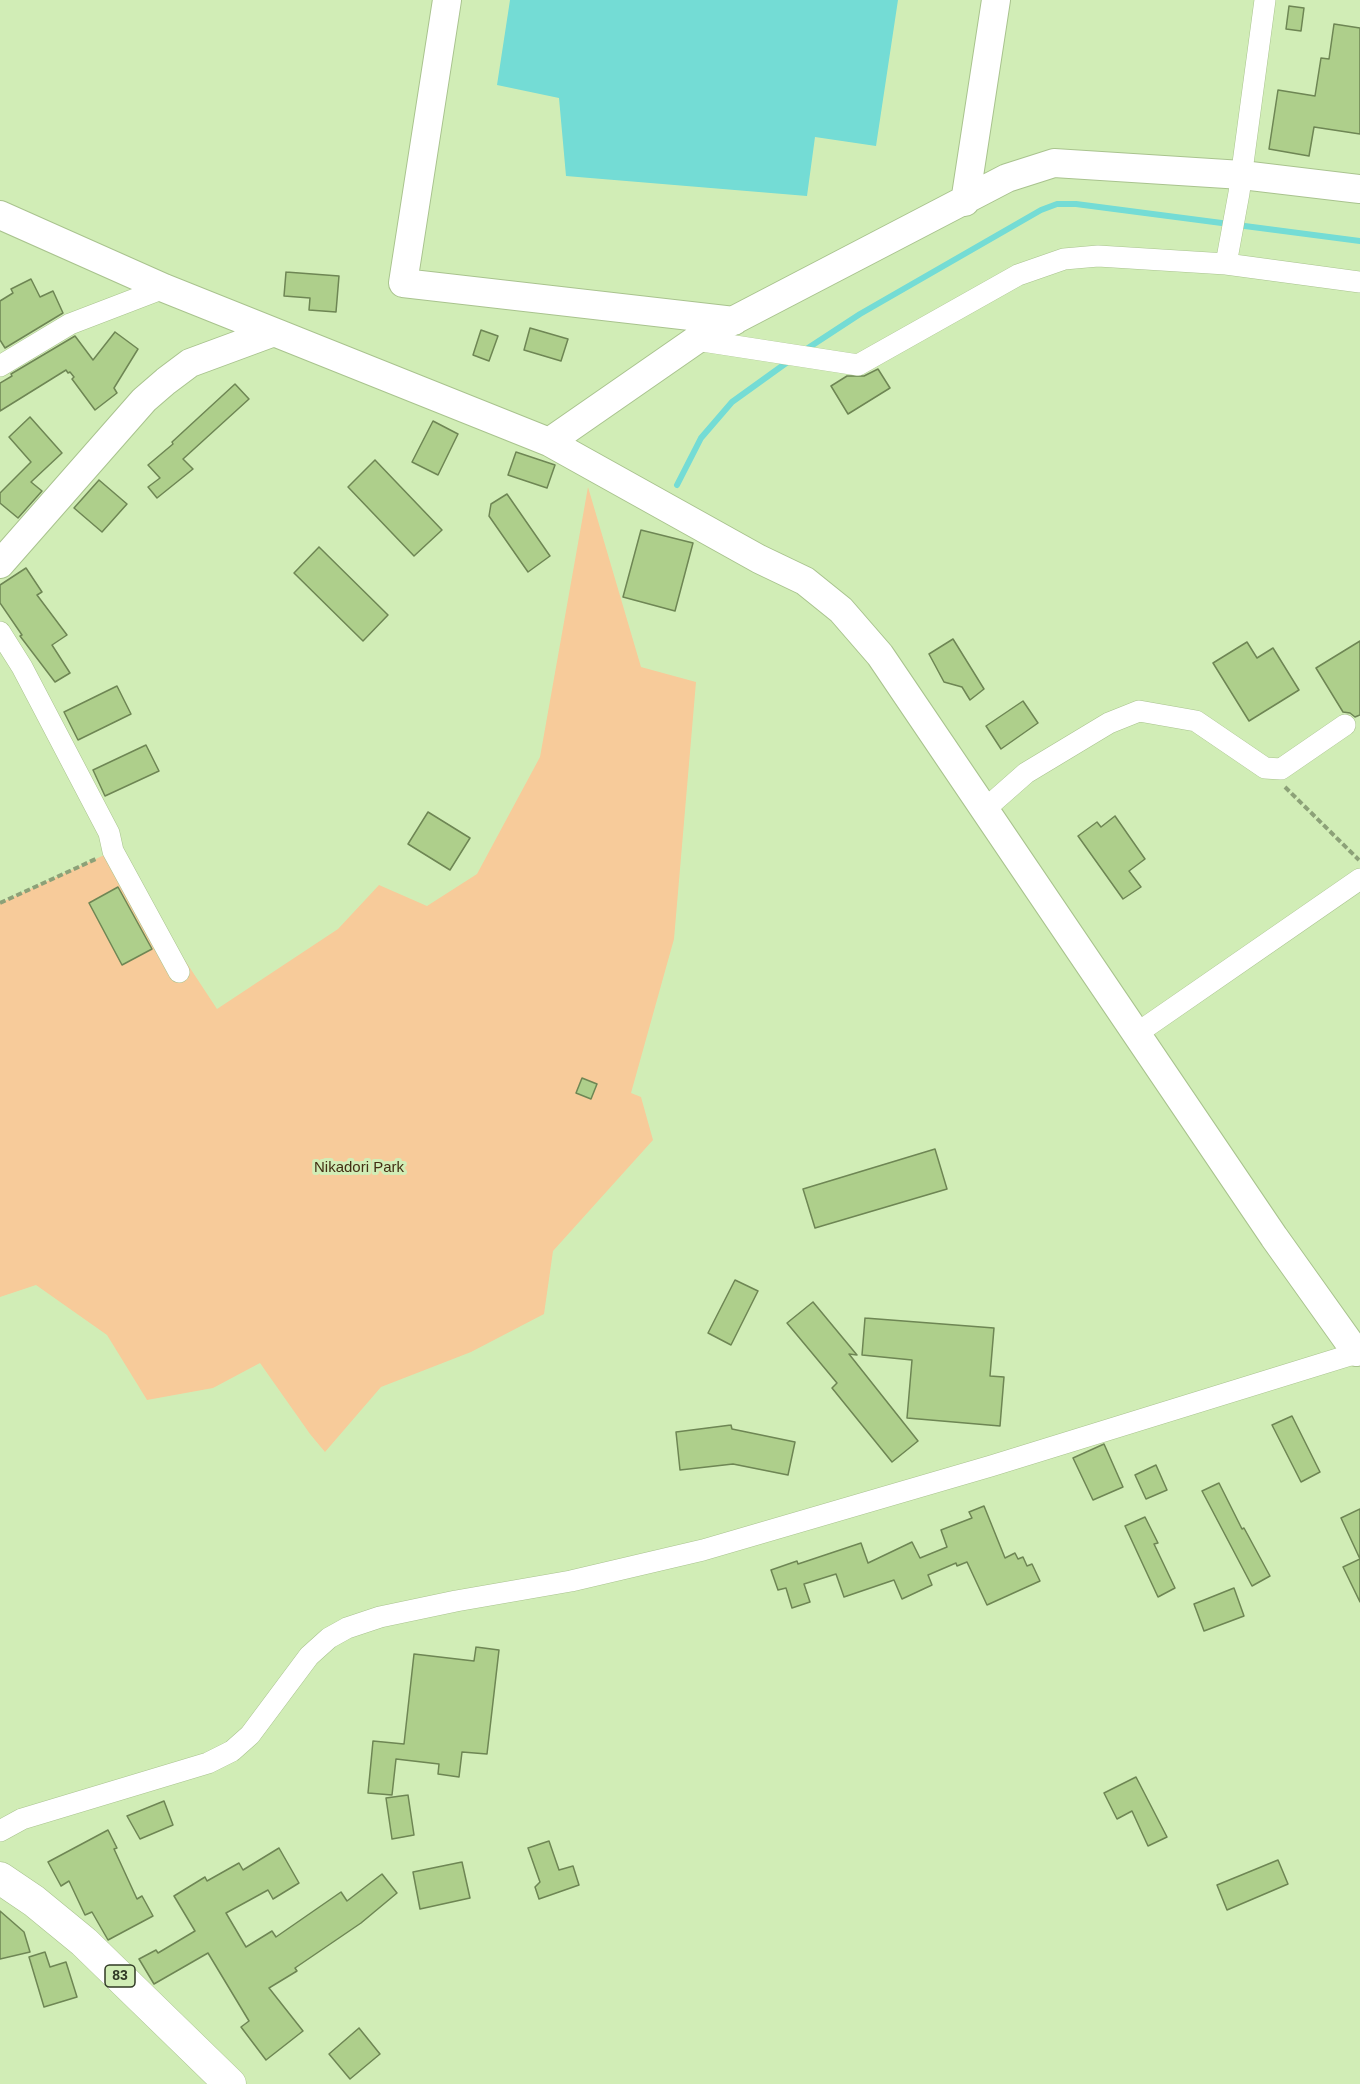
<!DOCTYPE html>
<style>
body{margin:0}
canvas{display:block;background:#d1edb6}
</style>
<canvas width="1360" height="2084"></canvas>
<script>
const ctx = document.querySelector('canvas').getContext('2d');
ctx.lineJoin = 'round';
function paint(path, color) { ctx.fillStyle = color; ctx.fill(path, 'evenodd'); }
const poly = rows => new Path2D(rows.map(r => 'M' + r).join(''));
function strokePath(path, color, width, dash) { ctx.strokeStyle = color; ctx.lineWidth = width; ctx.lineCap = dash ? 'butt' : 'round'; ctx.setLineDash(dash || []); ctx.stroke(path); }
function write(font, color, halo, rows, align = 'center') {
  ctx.font = font + ' Arial,sans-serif'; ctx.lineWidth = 6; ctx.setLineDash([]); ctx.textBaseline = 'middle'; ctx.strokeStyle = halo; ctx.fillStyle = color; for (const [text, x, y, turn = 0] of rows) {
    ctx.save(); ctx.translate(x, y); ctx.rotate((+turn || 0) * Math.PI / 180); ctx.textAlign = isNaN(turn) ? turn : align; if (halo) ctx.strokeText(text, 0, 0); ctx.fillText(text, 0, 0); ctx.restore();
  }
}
const green = poly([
 [588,487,641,667,696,682,674,939,631,1093,641,1097,653,1140,553,1251,544,1314,471,1352,381,1387,325,1452,310,1434,260,1363,213,1388,147,1400,107,1335,36,1285,0,1297,0,903,113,851,217,1009,338,929,379,885,427,906,477,874,540,757]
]);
const water = poly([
 [510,0,898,0,876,146,815,137,807,196,566,176,559,98,497,85]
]);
const stream = poly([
 [805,350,860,314,1041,210,1057,204,1076,204,1360,241],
 [677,485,701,438,732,402,789,361]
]);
const building = poly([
 [1289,6,1304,8,1301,31,1286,29,1289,6],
 [1334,24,1360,28,1360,134,1314,127,1309,156,1269,149,1278,90,1315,96,1321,58,1329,59,1334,24],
 [286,272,339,276,336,312,309,310,310,298,284,296,286,272],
 [31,279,40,297,53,291,63,313,5,348,0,340,0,301,13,293,11,289,31,279],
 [530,328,568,339,561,361,524,350,530,328],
 [481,330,498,336,489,361,473,355,481,330],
 [115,332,138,349,114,388,117,393,95,410,72,379,74,377,70,372,68,373,66,370,0,411,0,383,12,376,11,374,75,336,93,360,115,332],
 [878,369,890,388,848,414,831,386,847,376,864,376,878,369],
 [235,384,249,399,183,459,193,469,157,498,148,487,160,478,148,465,173,444,172,442,235,384],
 [30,417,62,453,31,482,42,491,18,518,0,503,0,493,31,462,9,437,30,417],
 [433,421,458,434,438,475,412,462,433,421],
 [516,452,555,465,547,488,508,475,516,452],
 [375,460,442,530,414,556,348,487,375,460],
 [99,480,127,504,102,532,74,508,99,480],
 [507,494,550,556,528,572,489,516,491,504,507,494],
 [641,530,693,543,675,611,623,597,641,530],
 [319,547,388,615,363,641,294,573,319,547],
 [26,568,42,592,37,595,67,635,52,645,70,673,55,682,20,636,22,635,0,603,0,585,26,568],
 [953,639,984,689,970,700,962,687,944,682,929,654,953,639],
 [1360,641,1360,715,1355,717,1350,713,1343,712,1316,668,1360,641],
 [1247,642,1257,658,1273,648,1299,690,1249,721,1213,663,1247,642],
 [117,686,131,714,78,740,64,712,117,686],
 [1023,701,1038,723,1001,749,986,726,1023,701],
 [146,745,159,771,105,796,93,770,146,745],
 [428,812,470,838,450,870,408,844,428,812],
 [1115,816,1145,859,1129,871,1141,887,1123,899,1078,836,1097,822,1101,827,1115,816],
 [118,887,152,949,122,965,89,903,118,887],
 [582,1078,597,1084,591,1099,576,1093,582,1078],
 [935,1149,947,1189,815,1228,803,1189,935,1149],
 [735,1280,758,1291,731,1345,708,1333,735,1280],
 [813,1302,857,1355,849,1354,918,1441,892,1462,832,1388,837,1383,787,1323,813,1302],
 [865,1318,994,1328,990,1376,1004,1377,1000,1426,907,1418,912,1360,862,1355,865,1318],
 [1292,1416,1320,1472,1301,1482,1272,1425,1292,1416],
 [731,1425,732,1429,795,1442,788,1475,733,1464,680,1470,676,1432,731,1425],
 [1104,1444,1123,1487,1093,1500,1073,1458,1104,1444],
 [1156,1465,1167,1490,1146,1499,1135,1475,1156,1465],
 [1219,1483,1242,1529,1244,1528,1270,1576,1252,1586,1202,1491,1219,1483],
 [984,1506,1005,1558,1015,1553,1018,1559,1023,1557,1027,1566,1032,1564,1040,1581,987,1605,967,1562,957,1566,956,1563,928,1575,932,1585,902,1599,894,1580,844,1597,836,1574,804,1584,810,1602,792,1608,786,1588,778,1590,771,1570,797,1561,798,1564,861,1543,868,1563,912,1542,920,1558,947,1547,941,1530,972,1518,969,1512,984,1506],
 [1360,1509,1360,1602,1343,1567,1360,1559,1341,1518,1360,1509],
 [1145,1517,1158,1543,1154,1544,1175,1588,1158,1597,1125,1526,1145,1517],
 [1234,1588,1244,1616,1204,1631,1194,1604,1234,1588],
 [476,1647,499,1650,487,1754,462,1752,459,1777,438,1774,439,1764,396,1759,392,1795,368,1793,373,1741,404,1744,414,1654,474,1661,476,1647],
 [1136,1777,1167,1837,1148,1846,1132,1811,1117,1819,1104,1793,1136,1777],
 [408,1795,414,1835,392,1839,386,1798,408,1795],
 [164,1801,173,1825,140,1839,127,1816,164,1801],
 [108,1830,117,1848,114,1849,137,1899,142,1896,153,1916,108,1940,92,1912,85,1915,69,1881,61,1886,48,1862,108,1830],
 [549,1841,559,1870,573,1866,579,1885,539,1899,535,1887,540,1882,528,1848,549,1841],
 [279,1848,299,1883,273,1899,268,1890,226,1913,246,1947,272,1931,276,1937,341,1892,347,1901,382,1874,397,1893,361,1923,295,1968,297,1971,269,1988,303,2031,266,2060,241,2027,249,2021,208,1953,154,1984,139,1959,156,1950,158,1953,195,1931,174,1896,205,1877,207,1881,239,1863,243,1870,279,1848],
 [1278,1860,1288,1884,1227,1910,1217,1885,1278,1860],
 [462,1862,470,1898,420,1909,413,1872,462,1862],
 [0,1911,24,1932,30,1952,0,1959,0,1911],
 [45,1952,50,1967,66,1962,77,1997,44,2007,29,1957,45,1952],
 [359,2028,380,2054,350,2079,329,2054,359,2028]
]);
const path = poly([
 [1285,787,1359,860],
 [0,903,98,858]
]);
const street = poly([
 [1226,264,1239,193,1265,0],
 [696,340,858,365,1018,275,1064,259,1098,256,1226,264,1360,282],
 [0,366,70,324,164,288],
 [0,632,22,667,109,833,113,851,179,972],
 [984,810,1026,773,1109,723,1139,711,1196,721,1265,768,1281,769,1345,725],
 [1136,1034,1360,879],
 [0,1831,22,1819,208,1763,232,1751,250,1735,309,1656,329,1638,347,1628,380,1617,456,1601,571,1581,703,1550,991,1466,1360,1352]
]);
const secondary = poly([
 [447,0,403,283,734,321],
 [965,202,996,0],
 [0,215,164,288,549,442,759,559,805,581,841,610,880,655,1274,1237,1356,1352],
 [549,442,696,340,1007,178,1054,163,1242,175,1360,189],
 [0,564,144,400,166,381,190,363,274,332]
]);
const primary = poly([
 [0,1878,34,1901,84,1942,230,2084]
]);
const shields = [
 [120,1976,30]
];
const shieldNames = [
 ["83",120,1976]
];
const parkNames = [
 ["Nikadori Park",359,1168]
];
paint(green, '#f7cb9a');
paint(water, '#74dcd5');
strokePath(stream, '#74dcd5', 6);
paint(building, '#aecf8b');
strokePath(building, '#6e8654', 1.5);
strokePath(street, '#a9c38e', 22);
strokePath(secondary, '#a9c38e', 30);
strokePath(primary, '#a9c38e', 33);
strokePath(path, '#8ca178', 4, [6, 3]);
strokePath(street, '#fff', 21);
strokePath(secondary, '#fff', 28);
strokePath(primary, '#fff', 32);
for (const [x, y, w] of shields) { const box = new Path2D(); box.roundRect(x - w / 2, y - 11, w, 22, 4.5); ctx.fillStyle = '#d1edb6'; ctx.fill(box); strokePath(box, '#303a25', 1.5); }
write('bold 14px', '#303a25', null, shieldNames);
write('15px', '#442f14', '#d1edb6', parkNames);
</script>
